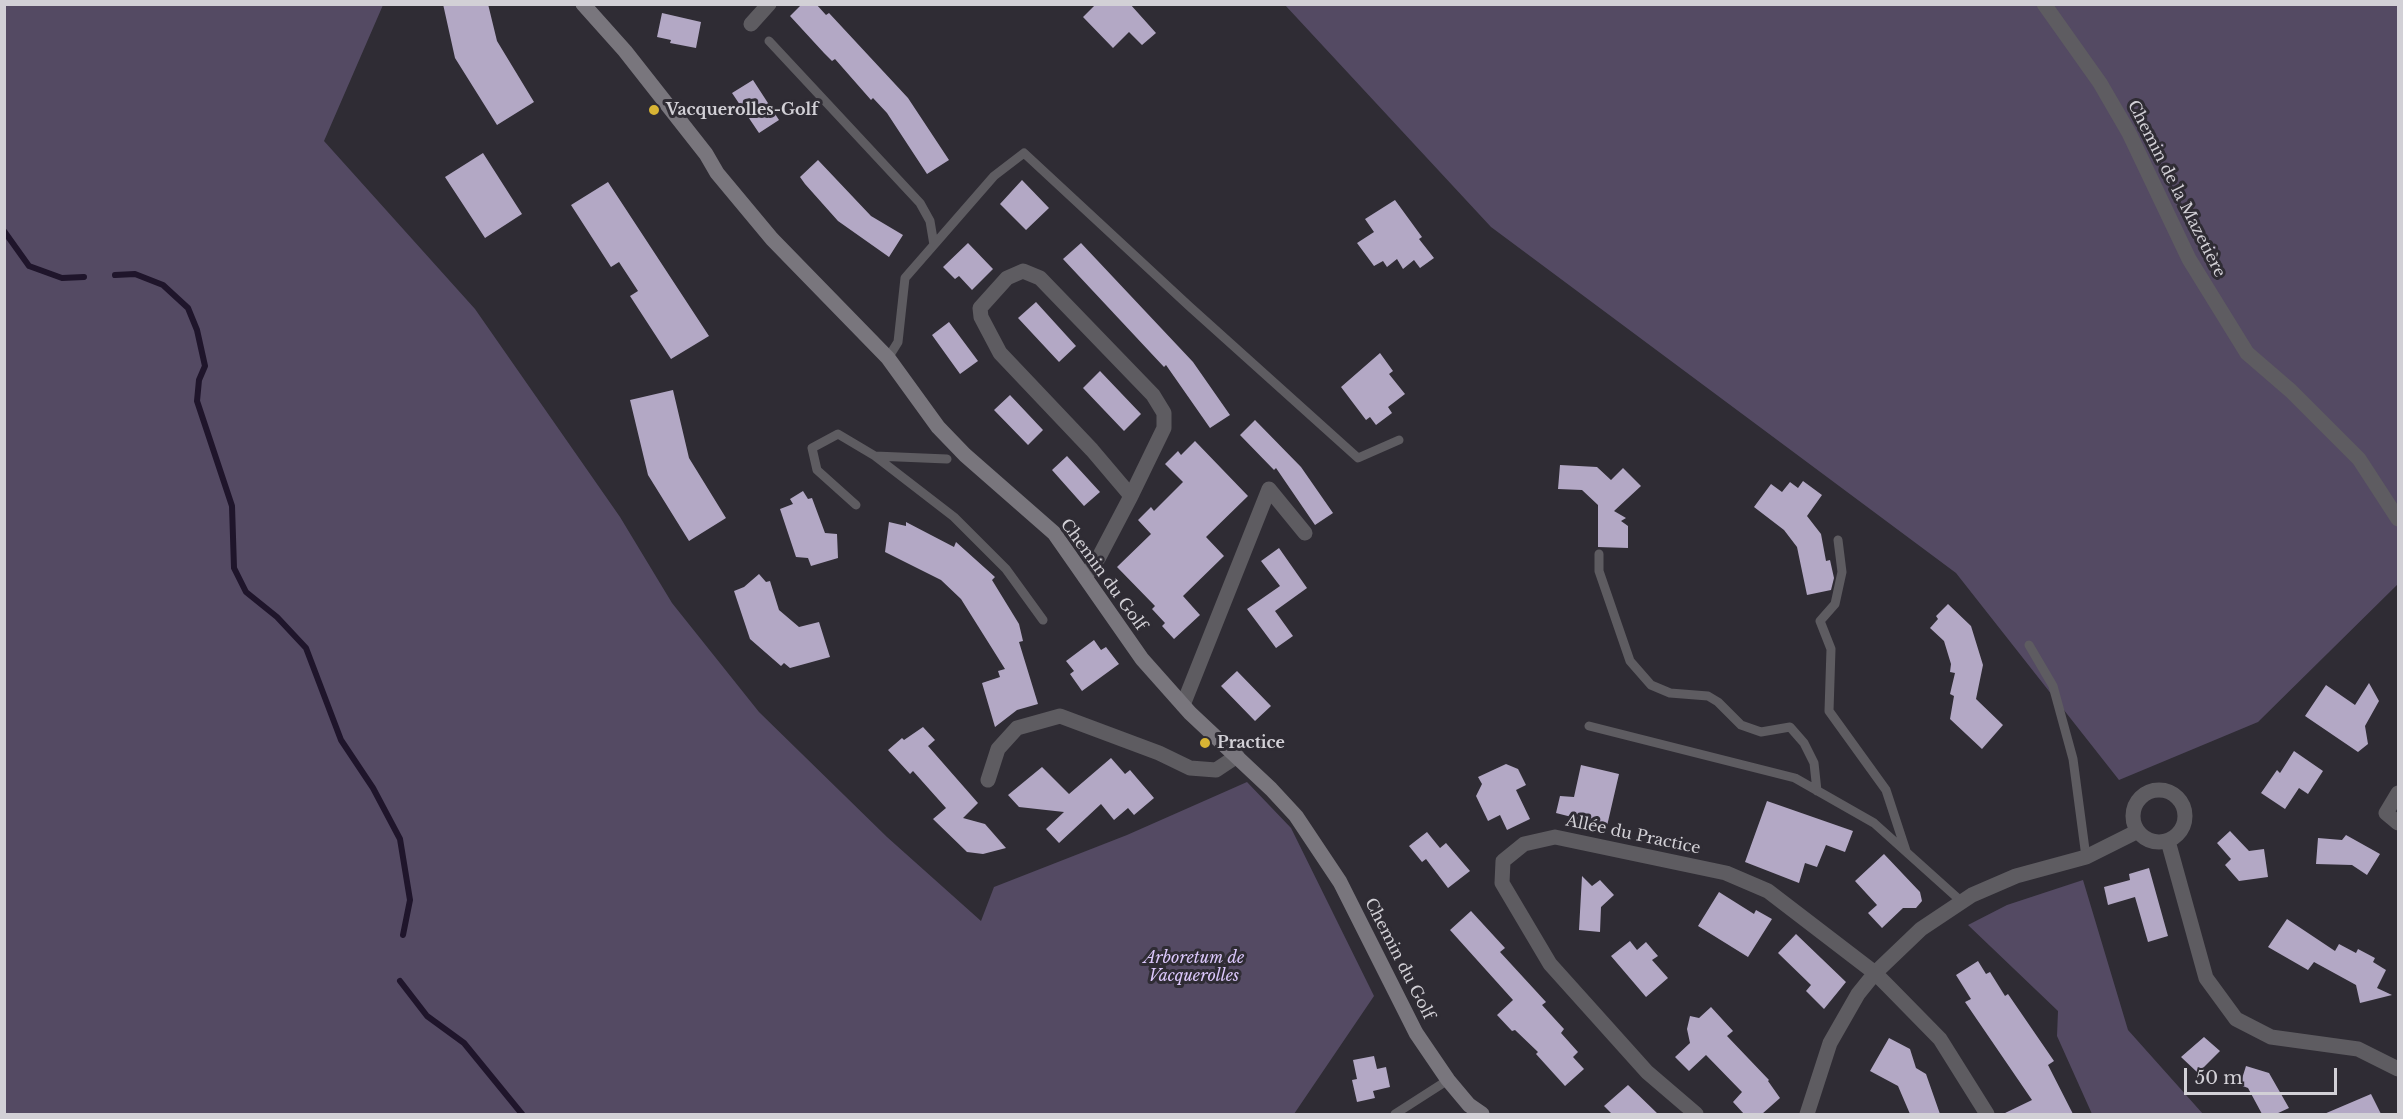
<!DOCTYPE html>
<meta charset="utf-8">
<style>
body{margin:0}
#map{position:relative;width:2403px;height:1119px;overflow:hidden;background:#2f2c34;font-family:"Libre Baskerville",serif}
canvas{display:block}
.frame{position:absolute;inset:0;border:6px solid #d2d0d6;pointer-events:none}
.scale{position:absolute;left:2184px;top:1068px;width:153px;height:27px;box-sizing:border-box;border:3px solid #d2d0d6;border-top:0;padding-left:8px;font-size:18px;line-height:21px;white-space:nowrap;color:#d2d0d6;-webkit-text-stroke:4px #2f2c34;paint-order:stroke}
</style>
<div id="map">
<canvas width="2403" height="1119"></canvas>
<div class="frame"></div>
<div class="scale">50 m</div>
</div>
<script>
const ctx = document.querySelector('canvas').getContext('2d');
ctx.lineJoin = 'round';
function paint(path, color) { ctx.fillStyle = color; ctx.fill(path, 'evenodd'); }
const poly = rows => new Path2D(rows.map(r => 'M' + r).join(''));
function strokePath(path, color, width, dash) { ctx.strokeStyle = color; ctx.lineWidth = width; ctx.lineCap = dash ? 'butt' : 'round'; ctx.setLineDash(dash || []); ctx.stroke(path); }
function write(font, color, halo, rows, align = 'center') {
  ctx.font = font + ' "Libre Baskerville",serif'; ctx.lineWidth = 6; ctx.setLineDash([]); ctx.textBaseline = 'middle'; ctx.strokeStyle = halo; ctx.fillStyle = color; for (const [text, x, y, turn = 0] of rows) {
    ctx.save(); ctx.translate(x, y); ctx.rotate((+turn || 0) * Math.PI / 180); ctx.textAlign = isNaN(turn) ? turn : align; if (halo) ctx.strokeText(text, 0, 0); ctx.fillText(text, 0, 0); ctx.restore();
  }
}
const green = poly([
 [5,4,383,5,324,141,475,309,620,517,672,603,759,712,887,837,981,921,994,887,1127,835,1247,782,1291,828,1374,996,1294,1114,5,1114],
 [1285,5,2398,5,2398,584,2258,722,2119,780,1956,573,1491,227],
 [2083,880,2128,1030,2203,1114,2092,1114,2057,1036,2058,1011,1968,925,2007,905]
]);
const stream = poly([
 [4,231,29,266,62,278,84,277],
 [115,275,135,274,163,285,188,308,197,330,205,366,199,380,197,401,232,506,234,568,246,592,277,617,306,648,341,740,373,788,400,839,410,900,403,935],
 [400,981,427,1016,464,1043,522,1114]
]);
const building = poly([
 [443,4,488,4,497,41,534,102,497,125,455,58],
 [802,4,816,4,826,15,829,13,908,98,949,160,927,174,887,113,873,98,871,100,835,59,832,61,824,53,790,16],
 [1096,4,1130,4,1156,33,1142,45,1129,32,1113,48,1083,17],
 [662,13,701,22,696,48,670,43,671,40,657,37],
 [753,80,779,120,759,133,732,93],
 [483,153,522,214,485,238,445,177],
 [818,160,871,216,903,235,889,257,838,221,805,184,800,177],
 [1022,180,1049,208,1026,230,1000,204],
 [608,182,709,336,671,359,630,296,638,291,619,262,611,267,571,205],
 [1395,200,1422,237,1419,239,1434,258,1420,268,1414,260,1403,269,1397,259,1387,267,1383,261,1374,266,1357,243,1374,232,1365,219],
 [968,243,993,269,972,290,959,276,955,279,943,267],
 [1081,243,1193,362,1230,415,1210,428,1166,365,1164,367,1063,259],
 [1036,302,1076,346,1059,362,1018,318],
 [949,322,978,361,960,374,932,335],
 [1380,353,1393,371,1389,374,1405,394,1388,407,1392,413,1376,425,1370,417,1366,420,1341,387],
 [1100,371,1141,414,1124,431,1083,388],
 [673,390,689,458,726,518,689,541,648,475,630,400],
 [1010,395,1043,430,1028,445,994,410],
 [1255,420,1301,467,1333,513,1315,525,1276,468,1274,470,1240,435],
 [1195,441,1248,496,1206,537,1224,556,1183,596,1200,615,1174,639,1162,626,1165,623,1152,609,1155,606,1117,567,1151,534,1138,520,1151,507,1154,511,1183,482,1165,464,1178,451,1181,455],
 [1067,456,1100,492,1084,506,1052,470],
 [1560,465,1597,467,1611,480,1623,468,1641,486,1614,511,1626,518,1621,521,1628,526,1628,548,1598,547,1598,505,1582,490,1558,489],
 [1803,481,1822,495,1807,516,1821,534,1826,561,1830,560,1834,578,1831,590,1807,595,1797,547,1784,530,1754,507,1771,484,1782,492,1790,482,1798,488],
 [803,491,808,499,812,498,825,533,837,534,838,558,811,566,808,558,796,557,780,509,793,504,790,499],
 [889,522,906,526,906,522,954,547,956,542,995,577,992,580,1019,624,1023,641,1019,642,1038,704,1017,710,995,727,982,683,1000,677,998,671,1005,669,961,599,941,580,885,552],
 [1279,548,1307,588,1275,611,1293,636,1276,648,1247,609,1280,586,1261,561],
 [759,574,766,582,770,581,779,610,799,627,819,622,830,657,790,668,784,663,781,666,750,639,734,591,744,587],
 [1948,604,1971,626,1983,665,1976,699,2003,725,1982,749,1950,719,1954,696,1950,694,1955,673,1950,672,1951,664,1944,641,1930,628,1938,619,1936,616],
 [1094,640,1101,650,1106,647,1119,664,1082,691,1070,674,1074,671,1066,661],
 [1237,671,1271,706,1255,721,1221,686],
 [2369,683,2379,701,2365,726,2368,744,2358,752,2305,716,2326,685,2355,705],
 [923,727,935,740,928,746,978,803,963,818,985,824,1006,848,983,854,967,852,933,819,946,808,913,771,910,774,888,750,902,738,904,740],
 [2294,751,2323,771,2308,794,2299,788,2285,809,2261,793,2277,770,2280,773],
 [1111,758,1125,774,1130,770,1154,798,1134,815,1128,808,1114,820,1101,804,1059,843,1046,829,1064,812,1019,807,1008,795,1042,767,1069,794],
 [1506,764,1518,769,1526,785,1516,790,1530,819,1507,830,1500,815,1488,821,1476,796,1482,784,1478,777],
 [1581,765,1619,774,1607,826,1556,813,1560,796,1574,797],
 [1767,801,1853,831,1845,852,1826,845,1817,867,1805,863,1799,883,1745,862],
 [2230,831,2249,851,2264,849,2268,877,2239,881,2225,865,2231,859,2217,843],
 [1427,832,1440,848,1446,843,1470,871,1448,888,1426,859,1422,862,1409,846],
 [2346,835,2380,854,2367,875,2352,865,2316,864,2318,838,2342,840],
 [1884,854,1920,892,1922,901,1916,908,1903,908,1882,928,1868,913,1877,905,1855,881],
 [2149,868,2168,936,2148,942,2135,897,2108,905,2104,887,2130,880,2129,874],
 [1582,876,1592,886,1600,880,1614,895,1601,907,1600,932,1579,930],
 [1719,892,1754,914,1756,910,1772,919,1748,957,1698,926],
 [1471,911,1505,948,1500,952,1546,1002,1542,1005,1564,1029,1561,1033,1578,1052,1573,1057,1584,1069,1565,1086,1536,1054,1538,1052,1515,1030,1512,1031,1497,1015,1513,1000,1450,930],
 [2287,919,2335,951,2339,944,2356,953,2358,949,2375,958,2373,962,2386,970,2377,988,2392,995,2360,1003,2356,985,2314,962,2308,970,2268,947],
 [1796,934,1846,982,1824,1009,1806,991,1811,985,1778,953],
 [1630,941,1637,950,1646,942,1658,956,1652,960,1668,978,1646,997,1611,956],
 [1978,961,1986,974,1990,972,2005,996,2008,994,2054,1061,2048,1065,2073,1114,2003,1114,2032,1100,1965,1002,1971,999,1956,975],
 [1711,1007,1733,1031,1727,1036,1769,1080,1768,1081,1780,1098,1762,1114,1744,1114,1733,1102,1742,1092,1706,1055,1689,1071,1675,1057,1690,1043,1687,1029,1690,1016,1699,1018],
 [2204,1037,2220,1051,2198,1073,2181,1057],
 [1889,1038,1910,1049,1916,1068,1926,1074,1940,1114,1910,1114,1898,1086,1870,1071],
 [1374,1056,1377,1069,1386,1067,1390,1087,1373,1091,1375,1098,1357,1102,1352,1080,1357,1079,1353,1060],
 [2246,1066,2269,1073,2289,1108,2276,1114,2262,1114,2248,1088,2240,1085],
 [1628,1085,1658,1114,1612,1114,1604,1106],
 [2371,1094,2381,1114,2324,1114]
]);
const lane = poly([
 [769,41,920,203,930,221,934,245],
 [888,358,898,342,905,278,994,176,1024,153,1189,306,1358,458,1399,440],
 [875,456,947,459],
 [856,505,817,470,812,448,838,434,875,456,954,517,1006,569,1043,620],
 [1838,540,1842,572,1835,604,1820,621,1831,649,1829,711,1886,790,1906,851],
 [1599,554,1599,571,1630,661,1651,685,1670,693,1708,696,1718,702,1741,725,1761,732,1790,727,1804,743,1814,763,1817,791],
 [2029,645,2053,686,2073,759,2086,857],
 [1589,726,1795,778,1874,823,1962,902],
 [1395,1114,1448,1080]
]);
const street = poly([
 [2044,4,2100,83,2129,133,2189,259,2247,353,2291,391,2359,459,2398,519],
 [751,24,769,4],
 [1085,577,1099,557,1131,496,1164,428,1164,413,1153,395,1040,278,1023,271,1007,278,980,308,981,317,1000,353,1092,450,1131,496],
 [1183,705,1269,489,1305,533],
 [988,780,998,749,1017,728,1060,716,1159,753,1190,768,1216,770,1237,756],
 '2133 816a26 26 0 1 1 52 0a26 26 0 1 1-52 0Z',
 [2398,793,2386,813,2398,823],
 [2168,841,2206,978,2236,1019,2271,1037,2358,1049,2398,1069],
 [1696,1114,1647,1072,1550,964,1502,883,1503,861,1524,844,1555,837,1726,873,1768,891,1875,973,1889,987,1940,1039,1987,1114],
 [1807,1114,1830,1043,1858,994,1875,973,1921,929,1972,895,2016,876,2086,857,2138,831]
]);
const secondary = poly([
 [583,4,625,51,706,154,717,173,772,239,888,358,938,427,965,455,1054,533,1142,659,1190,713,1271,789,1296,816,1340,882,1416,1033,1448,1080,1469,1105,1482,1114]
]);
const markers = [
 [654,110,6,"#d8b434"],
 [1205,743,6,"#d8b434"]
];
const poiNames = [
 ["Vacquerolles-Golf",666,110],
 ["Practice",1217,743]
];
const streetNames = [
 ["Chemin de la Mazetière",2176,189,63],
 ["Chemin du Golf",1103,575,54],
 ["Allée du Practice",1633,835,12],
 ["Chemin du Golf",1399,959,63]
];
const parkNames = [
 ["Arboretum de",1194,958],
 ["Vacquerolles",1194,976]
];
paint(green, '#544a63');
strokePath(stream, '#1f152b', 6);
paint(building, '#b3a8c5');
strokePath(lane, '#5e5c61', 9);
strokePath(street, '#5e5c61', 15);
strokePath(secondary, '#79767d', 15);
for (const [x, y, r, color] of markers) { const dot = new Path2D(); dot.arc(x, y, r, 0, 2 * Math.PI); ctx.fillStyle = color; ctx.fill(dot); strokePath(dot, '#2f2c34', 2); }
write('bold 16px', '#d2d0d6', '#2f2c34', poiNames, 'left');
write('16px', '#d2d0d6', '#2f2c34', streetNames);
write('italic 16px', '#dbc7fb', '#2f2c34', parkNames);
</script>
